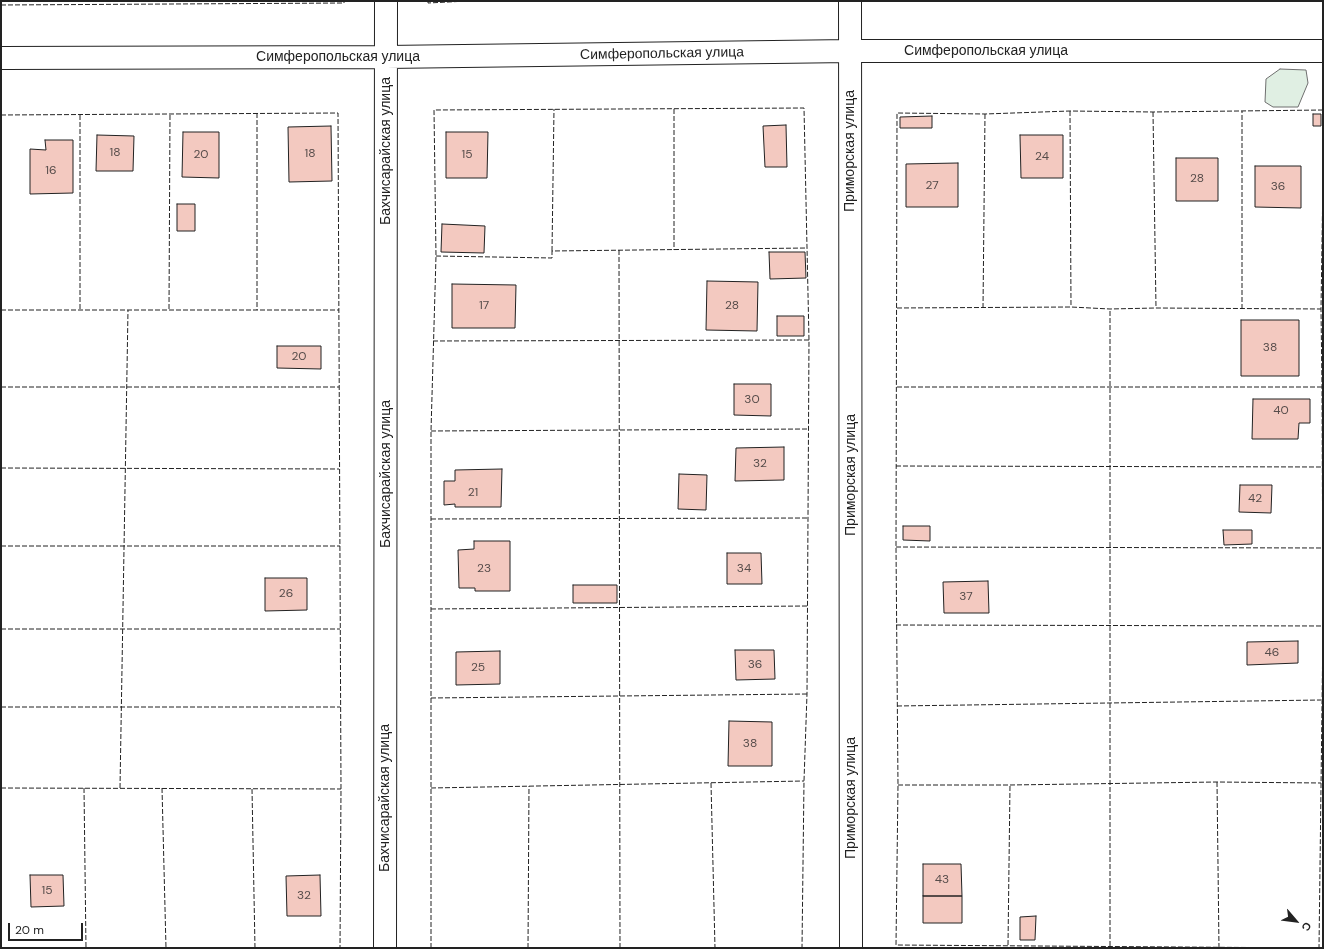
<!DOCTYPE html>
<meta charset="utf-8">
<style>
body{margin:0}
#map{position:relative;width:1324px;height:949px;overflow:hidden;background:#fff;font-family:"DM Sans",sans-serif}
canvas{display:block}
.frame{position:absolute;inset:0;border:2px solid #222;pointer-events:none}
.north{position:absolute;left:1276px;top:901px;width:40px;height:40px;-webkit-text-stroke:3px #fff;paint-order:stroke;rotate:118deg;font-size:11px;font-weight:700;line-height:16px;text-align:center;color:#222}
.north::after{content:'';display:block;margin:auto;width:14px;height:18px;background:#222;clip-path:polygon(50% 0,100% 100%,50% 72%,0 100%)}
.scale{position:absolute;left:8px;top:923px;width:75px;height:18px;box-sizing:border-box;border:2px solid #222;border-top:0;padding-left:5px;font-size:12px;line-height:14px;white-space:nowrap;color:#222;-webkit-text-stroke:3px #fff;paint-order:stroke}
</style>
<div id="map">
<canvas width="1324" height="949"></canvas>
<div class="frame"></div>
<div class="north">С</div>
<div class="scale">20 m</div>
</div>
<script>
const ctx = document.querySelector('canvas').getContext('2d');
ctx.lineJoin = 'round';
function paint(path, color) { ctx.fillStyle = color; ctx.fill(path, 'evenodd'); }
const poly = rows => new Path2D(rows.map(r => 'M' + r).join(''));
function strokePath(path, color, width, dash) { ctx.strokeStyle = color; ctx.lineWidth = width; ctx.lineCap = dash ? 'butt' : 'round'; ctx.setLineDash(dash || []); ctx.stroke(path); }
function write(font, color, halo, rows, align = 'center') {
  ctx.font = font + ' "DM Sans",sans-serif'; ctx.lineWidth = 3; ctx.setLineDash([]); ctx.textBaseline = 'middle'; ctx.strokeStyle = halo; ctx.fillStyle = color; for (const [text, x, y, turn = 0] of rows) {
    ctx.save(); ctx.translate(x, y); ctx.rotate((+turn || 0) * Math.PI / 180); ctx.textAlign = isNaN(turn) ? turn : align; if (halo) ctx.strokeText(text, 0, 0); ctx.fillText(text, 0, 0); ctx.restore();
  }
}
const green = poly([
 [1280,69,1306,70,1308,83,1298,107,1273,107,1265,102,1266,79,1280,69]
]);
const building = poly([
 [1313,114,1321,114,1321,126,1313,126,1313,114],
 [932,116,932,128,900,128,900,117,932,116],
 [786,125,787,167,765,167,763,126,786,125],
 [331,126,332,181,289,182,288,127,331,126],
 [183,132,219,132,219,178,182,177,183,132],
 [446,132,488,132,487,178,446,178,446,132],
 [97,135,134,136,133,171,96,171,97,135],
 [1020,135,1063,135,1063,178,1021,178,1020,135],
 [45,140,73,140,73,193,30,194,30,149,46,150,45,140],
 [1176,158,1218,158,1218,201,1176,201,1176,158],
 [958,163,958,207,906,207,906,164,958,163],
 [1255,166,1301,166,1301,208,1255,207,1255,166],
 [177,204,195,204,195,231,177,231,177,204],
 [442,224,485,226,484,253,441,252,442,224],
 [769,252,805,252,806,278,770,279,769,252],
 [707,281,758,282,757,331,706,330,707,281],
 [452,284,516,285,515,328,452,328,452,284],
 [777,316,804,316,804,336,777,336,777,316],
 [1241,320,1299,320,1299,376,1241,376,1241,320],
 [277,346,321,346,321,369,277,368,277,346],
 [734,384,771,384,771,416,734,415,734,384],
 [1253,399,1310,399,1310,423,1299,423,1298,439,1252,439,1253,399],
 [784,447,784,480,735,481,736,448,784,447],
 [502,469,501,507,455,507,455,504,444,505,444,481,455,481,455,470,502,469],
 [679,474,707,475,706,510,678,509,679,474],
 [1240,485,1272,485,1271,513,1239,512,1240,485],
 [903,526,930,526,930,541,903,540,903,526],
 [1223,530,1252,530,1252,544,1224,545,1223,530],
 [474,541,510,541,510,591,475,591,475,588,459,588,458,550,474,549,474,541],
 [727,553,761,553,762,584,727,584,727,553],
 [265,578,307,578,307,610,265,611,265,578],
 [988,581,989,613,944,613,943,582,988,581],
 [573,585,617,585,617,603,573,603,573,585],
 [1298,641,1298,663,1247,665,1247,642,1298,641],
 [735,650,774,650,775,679,736,680,735,650],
 [500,651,500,684,456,685,456,652,500,651],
 [729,721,772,722,772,766,728,766,729,721],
 [923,864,961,864,962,896,923,896,923,864],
 [30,875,63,875,64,906,31,907,30,875],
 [320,875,321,916,287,916,286,876,320,875],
 [923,896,962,896,962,923,923,923,923,896],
 [1036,916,1035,940,1020,940,1020,917,1036,916]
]);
const street = poly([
 [850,1,851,948],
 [1,58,386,57,850,51,1323,51],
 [385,948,386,1]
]);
const fence = poly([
 [428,1,428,3,468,1],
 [1267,1,1323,1],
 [1,5,344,3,344,1],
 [674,109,674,250],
 [1323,110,1153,112,1070,111,985,114,897,113,896,547,898,785,896,945,1319,948,1323,626,1322,387,1321,309,1323,178],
 [1070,111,1071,307],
 [1153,112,1156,308],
 [257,113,257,310],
 [1,115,338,113,341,789,340,948,331,948],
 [619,250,620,948],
 [552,251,554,109],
 [436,256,552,258,552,251,807,248],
 [897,308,1071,307,1110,309,1156,308,1321,309],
 [983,308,985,114],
 [80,309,80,115],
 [169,309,170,114],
 [1242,309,1242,111],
 [1,310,339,310],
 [433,341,809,340],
 [1,387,339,387],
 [897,387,1322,387],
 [431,431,808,429],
 [896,466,1322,467],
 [1,468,339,469],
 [431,519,807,518],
 [1,546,340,546],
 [896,547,1323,548],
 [431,609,807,606],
 [896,625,1323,626],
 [1,629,340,629],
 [431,698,807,694],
 [897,706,1321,700],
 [1,707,340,707],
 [1217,782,1219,948],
 [711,783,715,948],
 [898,785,1010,785,1217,782,1321,783],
 [1,788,341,789],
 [84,788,86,948],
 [120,788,128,310],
 [162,788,166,948],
 [431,788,804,781],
 [252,789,255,948],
 [1008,945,1010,785],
 [1110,946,1110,309],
 [141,948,192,948],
 [431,948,431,431,436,256,434,110,804,108,809,340,807,694,804,781,802,948],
 [528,948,529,786]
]);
const numberNames = [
 ["18",115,153],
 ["18",310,154],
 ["20",201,155],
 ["15",467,155],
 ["24",1042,157],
 ["16",51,171],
 ["28",1197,179],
 ["27",932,186],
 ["36",1278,187],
 ["17",484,306],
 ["28",732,306],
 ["38",1270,348],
 ["20",299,357],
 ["30",752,400],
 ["40",1281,411],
 ["32",760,464],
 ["21",473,493],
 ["42",1255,499],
 ["23",484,569],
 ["34",744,569],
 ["26",286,594],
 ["37",966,597],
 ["46",1272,653],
 ["36",755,665],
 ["25",478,668],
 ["38",750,744],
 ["43",942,880],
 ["15",47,891],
 ["32",304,896]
];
const streetNames = [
 ["Симферопольская улица",986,51],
 ["Симферопольская улица",662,54,-1],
 ["Симферопольская улица",338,57],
 ["Бахчисарайская улица",386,151,-90],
 ["Приморская улица",850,151,-90],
 ["Бахчисарайская улица",386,474,-90],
 ["Приморская улица",851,475,-90],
 ["Бахчисарайская улица",385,798,-90],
 ["Приморская улица",851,798,-90]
];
paint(green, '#e0efe3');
strokePath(green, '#6f6f6f', 1);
paint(building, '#f3c9c0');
strokePath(building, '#222', 1);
strokePath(street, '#222', 24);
strokePath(street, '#fff', 22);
strokePath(fence, '#222', 1, [5, 2]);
write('12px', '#564c4a', null, numberNames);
write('14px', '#222', '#fff', streetNames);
</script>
